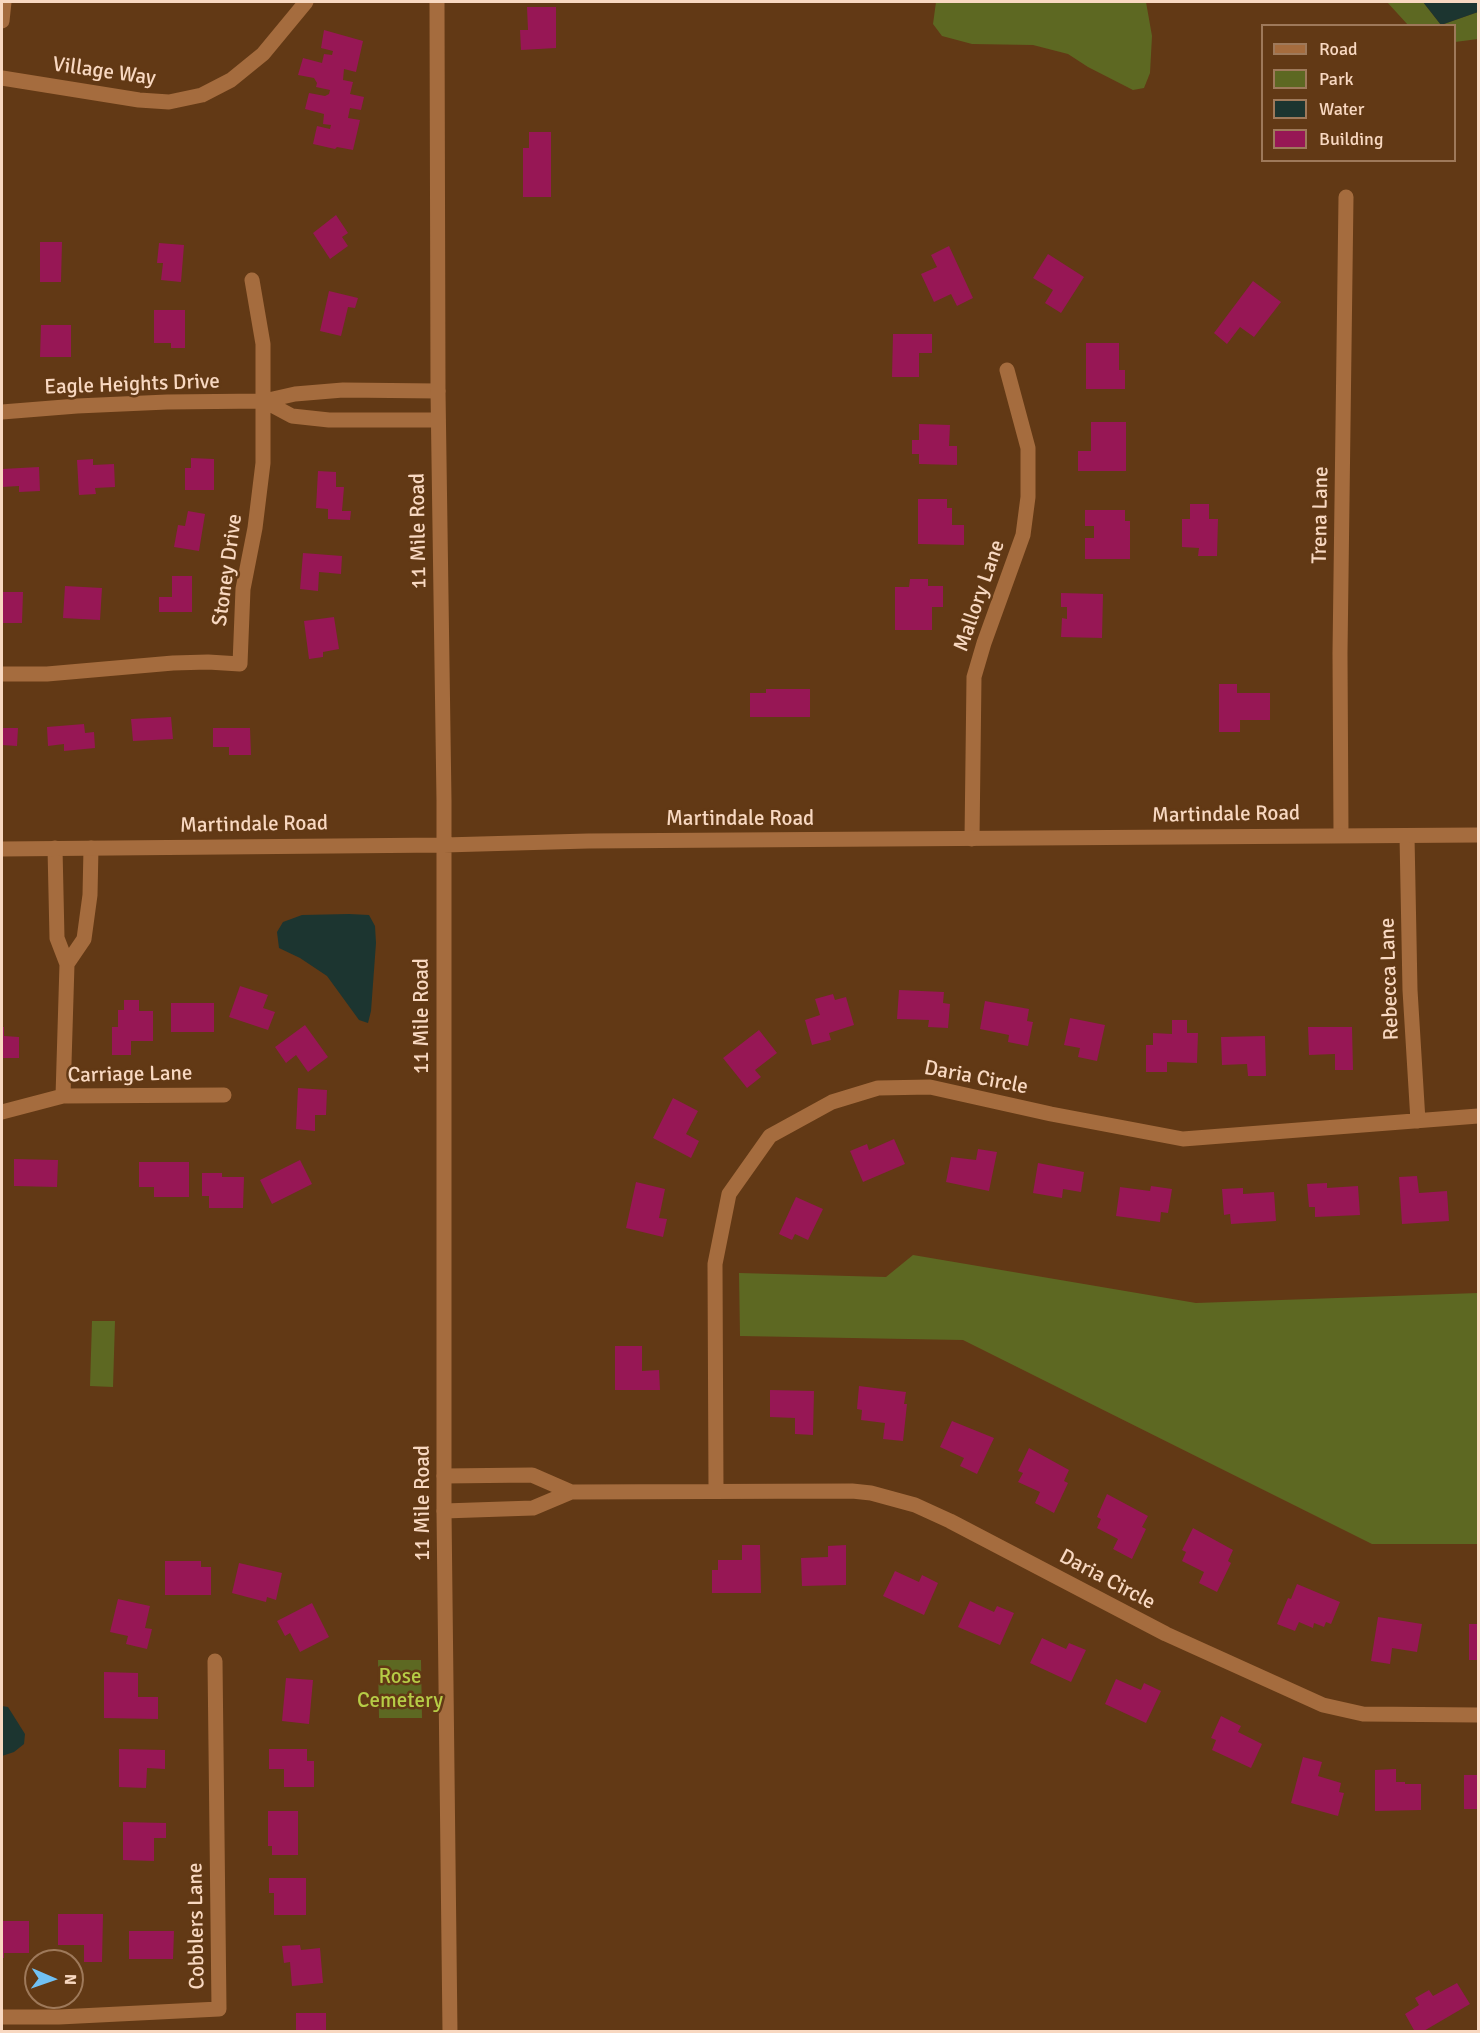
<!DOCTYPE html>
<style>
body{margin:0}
#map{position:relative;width:1480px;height:2033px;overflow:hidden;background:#623915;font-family:Signika,sans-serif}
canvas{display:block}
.frame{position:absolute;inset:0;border:3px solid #f8d8c1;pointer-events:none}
.legend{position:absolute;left:1261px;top:24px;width:195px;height:138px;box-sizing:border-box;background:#623915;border:2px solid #9e795a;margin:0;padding:8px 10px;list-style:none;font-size:18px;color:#f8d8c1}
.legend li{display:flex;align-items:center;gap:12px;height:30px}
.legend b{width:30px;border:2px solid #9e795a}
.north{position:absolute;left:24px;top:1949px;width:60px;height:60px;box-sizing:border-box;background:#623915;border:2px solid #9e795a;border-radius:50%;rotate:92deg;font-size:16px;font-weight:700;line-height:24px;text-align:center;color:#f8d8c1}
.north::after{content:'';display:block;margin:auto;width:21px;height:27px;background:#71c1f4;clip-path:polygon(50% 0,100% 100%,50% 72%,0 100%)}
</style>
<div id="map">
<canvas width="1480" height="2033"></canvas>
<div class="frame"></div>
<ul class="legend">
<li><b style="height:8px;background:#a56c3e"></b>Road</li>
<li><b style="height:16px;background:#5d6822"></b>Park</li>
<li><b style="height:16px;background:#1c3530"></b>Water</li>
<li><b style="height:16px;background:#971755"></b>Building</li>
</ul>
<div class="north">N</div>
</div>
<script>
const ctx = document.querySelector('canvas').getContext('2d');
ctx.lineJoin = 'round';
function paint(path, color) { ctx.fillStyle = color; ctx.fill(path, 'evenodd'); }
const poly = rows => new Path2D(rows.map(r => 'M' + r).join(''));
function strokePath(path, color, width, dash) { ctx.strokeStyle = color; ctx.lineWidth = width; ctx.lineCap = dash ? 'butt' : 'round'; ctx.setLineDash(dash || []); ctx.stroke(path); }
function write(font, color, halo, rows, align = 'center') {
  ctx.font = font + ' Signika,sans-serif'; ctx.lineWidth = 5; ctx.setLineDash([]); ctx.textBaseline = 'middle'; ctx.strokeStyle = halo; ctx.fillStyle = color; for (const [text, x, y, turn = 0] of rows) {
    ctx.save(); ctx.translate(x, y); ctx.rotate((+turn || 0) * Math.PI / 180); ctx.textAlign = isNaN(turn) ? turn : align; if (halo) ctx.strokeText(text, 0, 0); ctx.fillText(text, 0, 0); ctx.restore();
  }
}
const green = poly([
 [936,2,1146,2,1152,36,1150,73,1144,88,1133,90,1088,67,1068,54,1033,45,972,44,942,36,933,24],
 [1387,2,1423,2,1441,25,1478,12,1478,39,1455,42,1454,26,1408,25],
 [913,1255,1196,1303,1478,1293,1478,1544,1372,1544,963,1340,740,1336,739,1273,886,1277],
 [92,1321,115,1321,113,1387,90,1386],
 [378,1660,421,1660,422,1718,379,1718]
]);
const water = poly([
 [1423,2,1478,2,1478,12,1441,25],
 [349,914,369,915,375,926,376,943,371,1011,368,1023,359,1020,327,976,300,958,279,948,277,932,283,922,302,915],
 [2,1706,8,1707,25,1734,24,1744,14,1752,2,1756]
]);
const building = poly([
 [527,7,556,7,556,48,521,50,520,30,528,30],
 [324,30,363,41,356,72,344,69,343,80,353,82,350,94,364,97,361,110,350,108,348,118,360,120,353,150,337,147,335,149,313,144,317,126,330,129,331,125,323,124,324,114,305,109,309,93,325,96,329,94,330,90,316,87,317,83,314,78,298,75,303,58,322,63,324,54,332,55,333,51,321,48],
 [529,132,551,132,551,197,523,197,523,148,529,148],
 [336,215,348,233,342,237,348,246,330,259,313,233],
 [40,242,62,242,61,282,40,282],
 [159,243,184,245,181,282,161,280,163,263,157,263],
 [949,246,973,298,957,306,951,294,934,302,921,274,937,267,931,255],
 [1048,254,1084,277,1061,313,1045,303,1053,290,1033,278],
 [1253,281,1281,302,1254,337,1240,327,1227,344,1214,333],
 [329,291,358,298,355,308,348,307,341,336,320,331],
 [154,310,185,310,185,348,171,348,171,343,154,343],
 [41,325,71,325,71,357,40,357],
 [893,334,932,334,932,353,919,353,919,377,892,377],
 [1086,343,1119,343,1119,370,1125,370,1125,389,1086,389],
 [1091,422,1126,422,1126,471,1078,471,1078,451,1091,451],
 [919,424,950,425,949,446,957,446,957,465,919,464,919,454,912,454,912,440,919,440],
 [191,458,214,459,214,490,185,490,185,468,191,468],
 [93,459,93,465,114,464,115,487,95,488,96,494,79,495,77,460],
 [39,467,40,491,19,492,19,486,2,487,2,469],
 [318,471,336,472,336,487,344,487,342,511,351,511,350,520,328,519,328,509,316,508],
 [918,499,947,499,947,508,952,508,952,525,964,525,964,545,918,544],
 [1190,504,1209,504,1209,519,1218,519,1217,556,1198,556,1199,548,1182,547,1182,519,1190,519],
 [1085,510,1125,510,1125,521,1130,521,1130,559,1085,559,1085,538,1094,538,1094,526,1085,526],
 [188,511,205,514,199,551,174,547,178,525,185,526],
 [303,553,342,556,341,574,319,572,318,591,300,589],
 [172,576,192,576,192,612,159,612,159,597,172,597],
 [910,579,928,579,928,586,943,586,943,607,932,607,932,630,895,630,895,587,909,587],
 [65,586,102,588,100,620,63,618],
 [2,592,23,592,22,623,3,623,3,618,2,618],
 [1061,593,1103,594,1102,638,1061,637,1062,618,1067,619,1067,607,1061,607],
 [334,617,339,649,323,652,323,657,309,659,304,621],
 [1219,684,1237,684,1237,693,1270,693,1270,720,1240,720,1240,732,1219,732],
 [766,689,810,689,810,717,750,717,750,693,766,693],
 [171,717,173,739,133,741,131,719],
 [84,724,85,733,94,732,95,748,64,751,64,744,48,746,47,727],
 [2,728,18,728,17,746,2,745],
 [213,728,250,728,251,755,229,755,229,747,213,747],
 [240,986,268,995,263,1008,275,1012,268,1030,229,1017],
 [899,990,944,992,943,1003,950,1004,948,1028,928,1027,929,1020,897,1019],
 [833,994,835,1000,846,997,854,1025,829,1033,831,1040,812,1045,805,1020,820,1015,815,999],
 [124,1000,139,1000,139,1011,153,1011,153,1041,131,1041,131,1055,112,1055,112,1027,118,1027,118,1010,124,1010],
 [985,1001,1029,1009,1027,1021,1033,1022,1028,1046,1008,1042,1009,1035,980,1029],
 [171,1003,214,1003,214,1032,171,1032],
 [1070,1018,1105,1025,1097,1061,1078,1057,1080,1048,1064,1045],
 [1172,1020,1187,1020,1187,1033,1198,1033,1197,1063,1167,1062,1167,1072,1146,1072,1146,1045,1153,1045,1153,1033,1172,1034],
 [305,1025,328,1057,308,1072,296,1055,286,1063,275,1047],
 [2,1027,4,1027,4,1036,19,1037,19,1058,2,1058],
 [1308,1027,1352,1027,1353,1070,1335,1070,1335,1054,1309,1055],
 [759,1030,777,1053,755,1070,761,1077,747,1088,723,1058],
 [1265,1036,1266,1076,1248,1076,1247,1064,1222,1065,1221,1037],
 [298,1088,327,1090,326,1115,315,1115,315,1131,296,1129],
 [673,1098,698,1111,686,1134,699,1141,691,1158,653,1138],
 [894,1139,905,1164,863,1182,850,1151,867,1144,869,1150],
 [978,1149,997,1152,989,1191,946,1182,951,1157,976,1160],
 [14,1159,58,1160,57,1187,14,1186],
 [300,1160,312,1184,272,1204,260,1180],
 [139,1162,189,1162,189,1197,154,1197,154,1187,139,1187],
 [1038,1163,1084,1172,1081,1192,1063,1189,1062,1198,1033,1193],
 [202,1173,222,1173,222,1177,244,1177,243,1208,209,1208,209,1196,202,1196],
 [1417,1176,1419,1193,1447,1191,1449,1221,1402,1224,1399,1177],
 [636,1182,665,1189,659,1218,667,1219,663,1237,626,1228],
 [1327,1183,1327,1188,1358,1186,1360,1215,1315,1217,1315,1207,1309,1207,1307,1184],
 [1151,1186,1172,1189,1168,1213,1161,1212,1160,1222,1116,1216,1120,1187,1150,1191],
 [1243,1188,1243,1194,1274,1192,1276,1221,1231,1224,1230,1214,1224,1215,1222,1189],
 [796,1197,823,1209,808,1240,795,1234,792,1240,779,1234],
 [615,1346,642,1346,642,1371,659,1370,660,1390,615,1390],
 [859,1386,906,1392,904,1404,907,1404,903,1441,883,1439,885,1423,861,1420,862,1410,857,1409],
 [770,1390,814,1391,813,1435,795,1434,795,1418,770,1417],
 [952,1421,994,1438,977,1474,960,1466,964,1458,940,1447],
 [1029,1448,1069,1470,1064,1481,1068,1483,1054,1513,1035,1503,1040,1492,1018,1482,1023,1473,1018,1471],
 [1107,1494,1148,1516,1142,1527,1146,1529,1132,1559,1113,1549,1118,1539,1097,1528,1101,1519,1097,1517],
 [1193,1528,1233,1550,1228,1561,1231,1563,1217,1592,1199,1583,1204,1572,1182,1561,1186,1552,1182,1550],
 [742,1545,760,1545,761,1593,712,1593,712,1570,718,1570,718,1560,742,1560],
 [846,1545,846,1585,802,1586,801,1558,828,1557,828,1546],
 [165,1561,201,1561,201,1567,211,1567,211,1595,165,1595],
 [239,1563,282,1573,276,1600,267,1597,266,1602,232,1593],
 [895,1571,919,1582,922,1575,938,1583,924,1615,883,1596],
 [1297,1584,1340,1602,1331,1624,1326,1622,1324,1627,1314,1623,1313,1628,1299,1622,1295,1631,1277,1624,1288,1598,1291,1599],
 [118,1599,150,1606,145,1628,152,1629,147,1649,126,1644,128,1636,110,1632],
 [970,1601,994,1612,997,1606,1014,1613,1000,1645,958,1627],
 [312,1603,329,1637,300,1652,290,1633,285,1636,277,1621],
 [1378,1617,1422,1624,1417,1652,1392,1648,1390,1664,1371,1661],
 [1469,1624,1478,1624,1478,1660,1469,1660],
 [1042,1638,1066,1649,1069,1643,1086,1650,1071,1682,1030,1663],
 [104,1672,138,1673,138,1697,158,1697,158,1719,104,1718],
 [286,1678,313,1680,309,1724,282,1721],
 [1116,1679,1141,1690,1144,1683,1161,1691,1146,1723,1105,1704],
 [1221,1716,1241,1726,1238,1732,1262,1744,1251,1768,1212,1750,1216,1740,1211,1738],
 [119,1749,165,1750,165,1769,147,1768,146,1788,119,1787],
 [269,1749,307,1749,307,1761,314,1761,314,1787,284,1787,284,1769,269,1769],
 [1303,1757,1322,1762,1318,1776,1341,1783,1339,1792,1344,1793,1338,1816,1291,1803],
 [1396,1769,1396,1782,1405,1782,1405,1784,1421,1784,1421,1810,1375,1811,1375,1770],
 [1464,1775,1478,1775,1478,1809,1464,1809],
 [268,1811,298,1811,298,1855,272,1855,272,1846,268,1846],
 [123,1822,166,1823,166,1838,154,1838,154,1861,123,1860],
 [269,1878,306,1878,306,1915,274,1915,274,1893,269,1893],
 [58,1914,103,1914,102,1962,84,1962,84,1945,58,1945],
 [2,1921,29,1921,29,1953,4,1953,4,1958,2,1958],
 [129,1931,174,1931,173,1959,129,1959],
 [300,1945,301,1950,320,1948,323,1983,292,1986,290,1962,284,1963,282,1946],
 [1457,1983,1470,2004,1422,2032,1415,2032,1405,2014,1419,2005,1415,1998,1429,1990,1433,1996],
 [296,2013,326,2013,326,2032,296,2032]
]);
const street = poly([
 [2,21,4,2],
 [2,78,139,100,169,102,202,95,231,80,263,54,306,2],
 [264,401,292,416,329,420,438,420],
 [2,412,77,406,167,402,264,401,295,394,343,390,438,391],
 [2,674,47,674,173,663,208,662,240,664,243,589,255,528,263,463,263,344,252,280],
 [1341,834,1340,653,1346,197],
 [1407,836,1410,990,1418,1121],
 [972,839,974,677,984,643,1023,535,1028,497,1028,448,1007,370],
 [55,848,57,938,67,964,63,1096],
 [67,964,84,939,90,895,91,848],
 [2,1112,63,1096,224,1095],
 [444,1476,532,1475,571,1492],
 [716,1491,715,1264,729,1194,770,1136,832,1102,878,1088,930,1087,1051,1114,1183,1139,1478,1116],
 [444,1511,533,1508,571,1492,852,1491,871,1493,915,1505,950,1521,1166,1634,1323,1705,1363,1714,1478,1715],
 [2,2017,59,2017,219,2009,215,1661]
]);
const secondary = poly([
 [437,2,438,391,444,801,444,1511,450,2032],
 [2,849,444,845,588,841,1478,835]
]);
const streetNames = [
 ["Village Way",104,72,8],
 ["Eagle Heights Drive",132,385,-2],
 ["Trena Lane",1321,515,-89],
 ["11 Mile Road",419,531,-91],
 ["Stoney Drive",228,570,-82],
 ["Mallory Lane",980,596,-71],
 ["Martindale Road",1226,815,-1],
 ["Martindale Road",740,819],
 ["Martindale Road",254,825,-1],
 ["Rebecca Lane",1390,979,-92],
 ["11 Mile Road",422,1016,-90],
 ["Carriage Lane",130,1075,-1],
 ["Daria Circle",976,1078,11],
 ["11 Mile Road",423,1503,-90],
 ["Daria Circle",1107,1580,28],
 ["Cobblers Lane",197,1926,-91]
];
const parkNames = [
 ["Rose",400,1677],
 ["Cemetery",400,1701]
];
paint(green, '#5d6822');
paint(water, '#1c3530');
paint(building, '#971755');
strokePath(street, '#a56c3e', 15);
strokePath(secondary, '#a56c3e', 15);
write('21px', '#f8d8c1', '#623915', streetNames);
write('21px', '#b6cc46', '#623915', parkNames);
</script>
